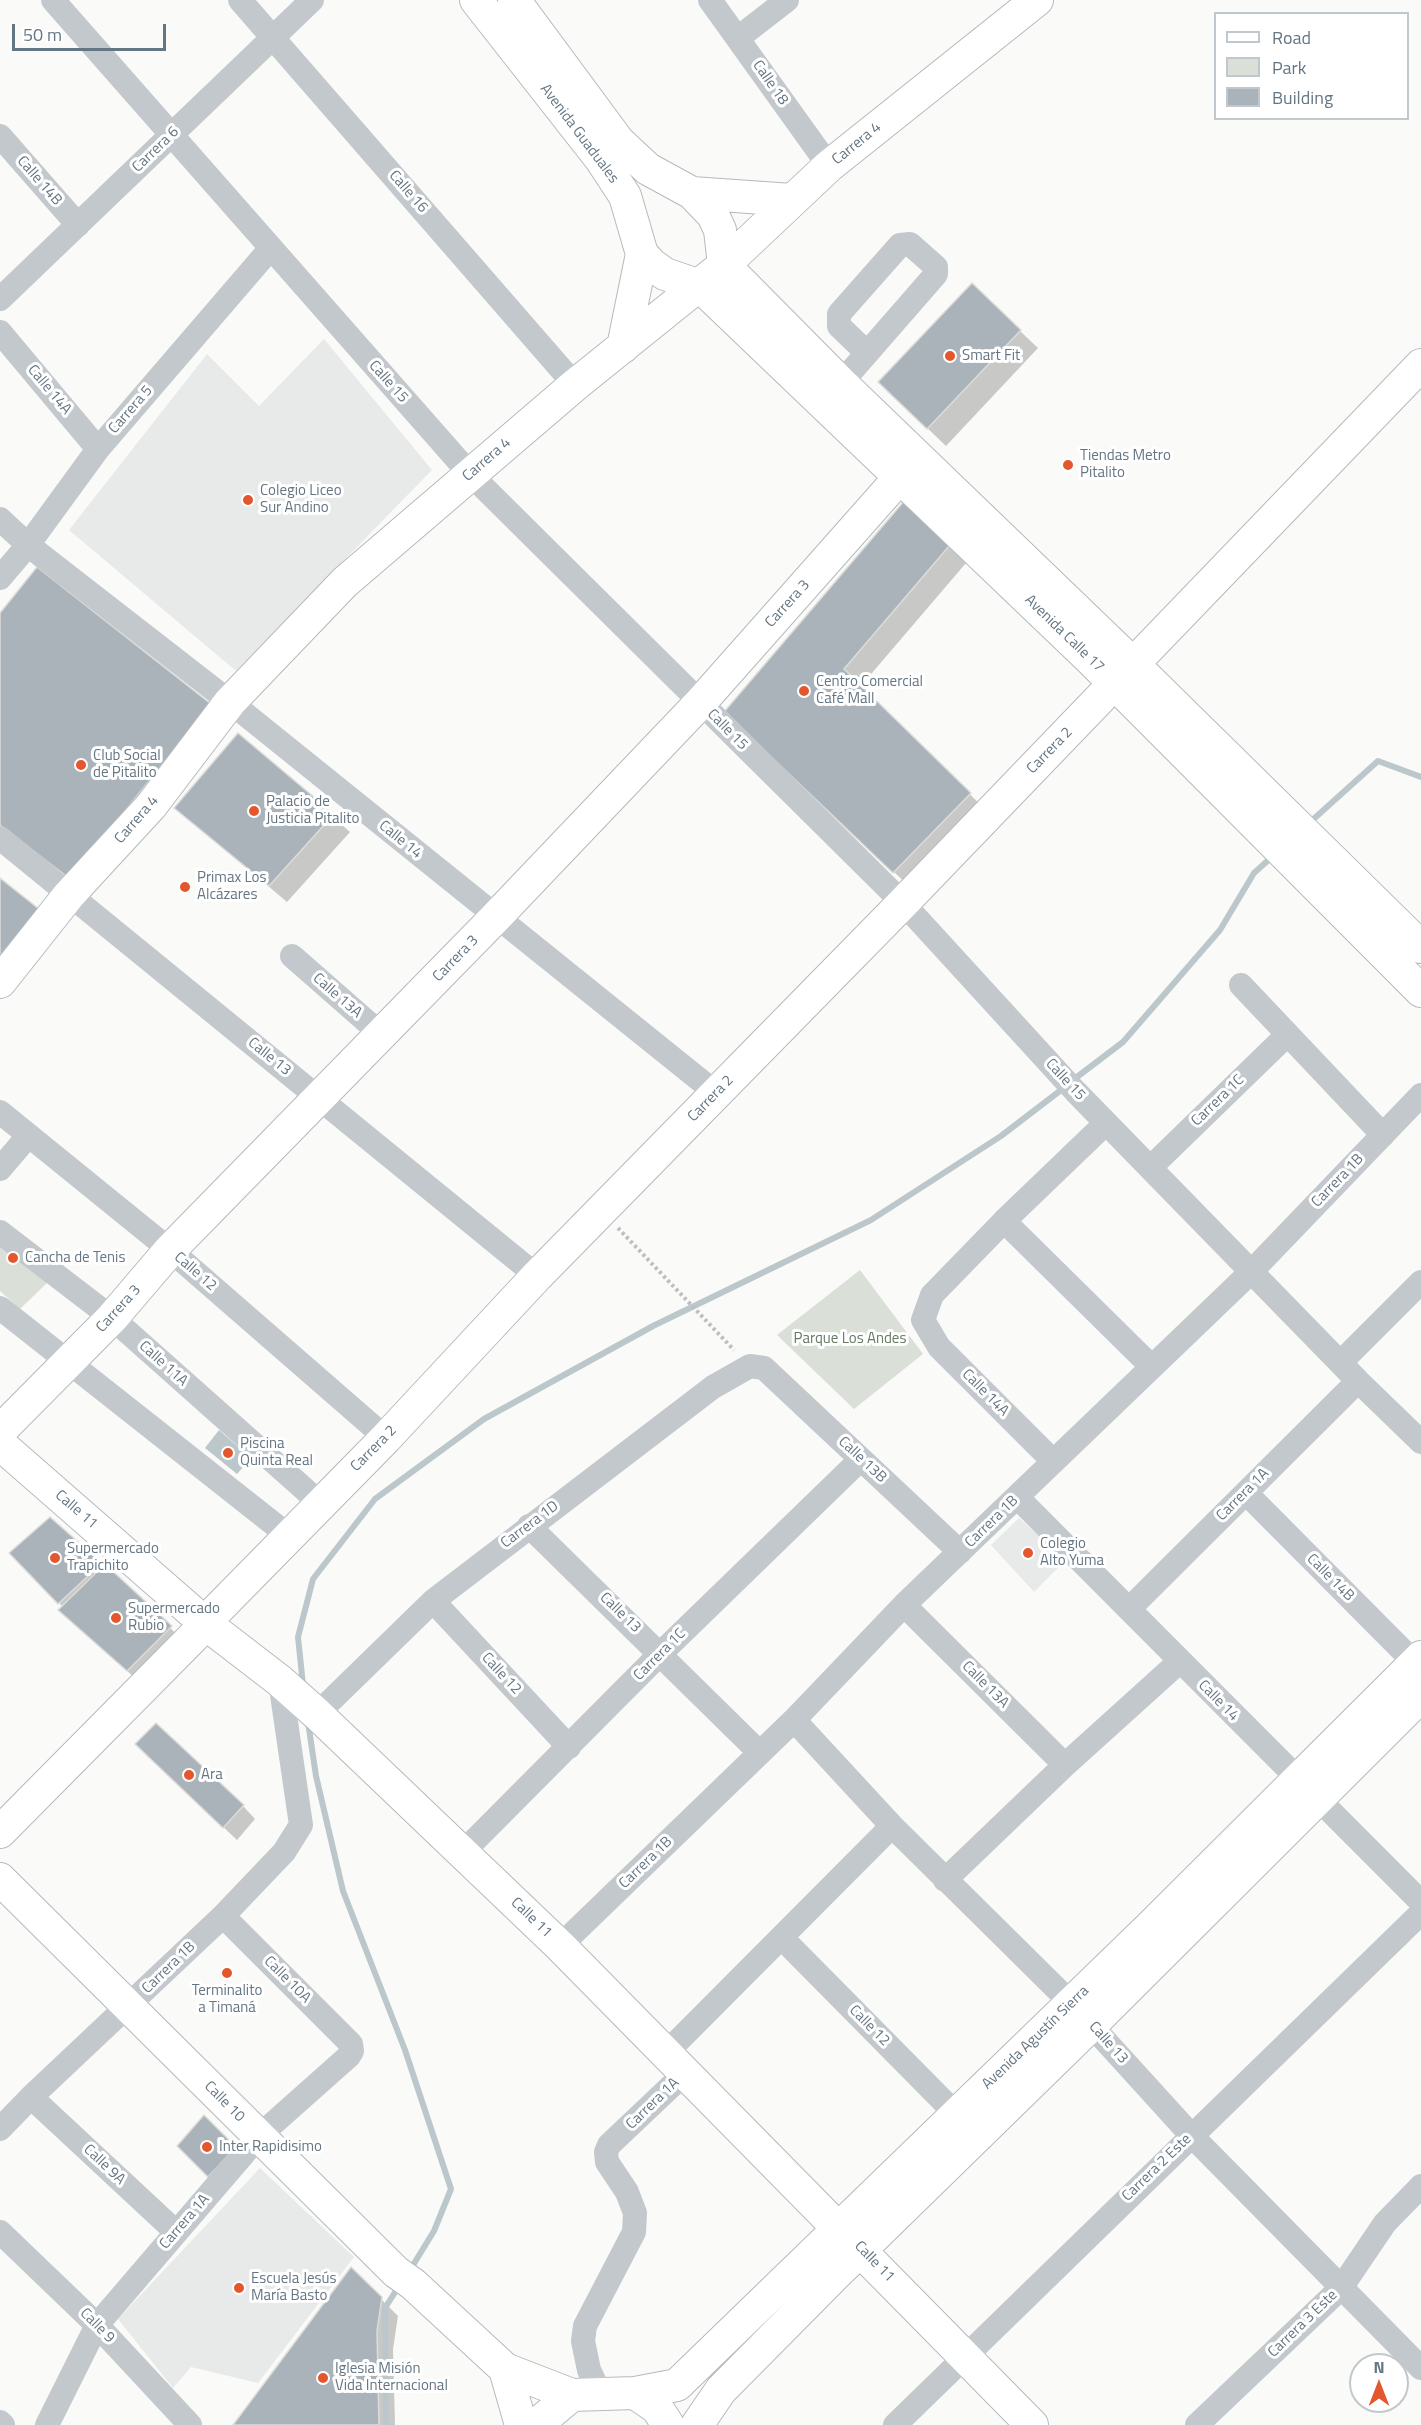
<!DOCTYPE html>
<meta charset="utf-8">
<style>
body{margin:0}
#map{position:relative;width:1421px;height:2425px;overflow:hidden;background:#fafaf8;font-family:"Titillium Web",sans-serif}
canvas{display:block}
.legend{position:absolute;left:1214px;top:12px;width:195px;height:108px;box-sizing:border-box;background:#fff;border:2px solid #c1c8cd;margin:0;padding:8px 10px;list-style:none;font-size:18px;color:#657683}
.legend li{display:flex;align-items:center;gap:12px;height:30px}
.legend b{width:30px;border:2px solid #c1c8cd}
.north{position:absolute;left:1349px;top:2353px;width:60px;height:60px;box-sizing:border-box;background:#fff;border:2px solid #c1c8cd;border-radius:50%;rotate:0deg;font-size:16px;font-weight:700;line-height:24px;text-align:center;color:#657683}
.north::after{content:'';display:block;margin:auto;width:21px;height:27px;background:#e4572e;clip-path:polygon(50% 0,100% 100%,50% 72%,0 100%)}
.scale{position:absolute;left:12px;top:24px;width:154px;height:27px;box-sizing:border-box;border:3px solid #657683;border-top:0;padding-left:8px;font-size:18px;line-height:21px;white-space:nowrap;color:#657683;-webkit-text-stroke:4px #fff;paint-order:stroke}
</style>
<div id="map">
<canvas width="1421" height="2425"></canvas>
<ul class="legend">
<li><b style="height:8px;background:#fff"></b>Road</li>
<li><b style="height:16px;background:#dadfd7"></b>Park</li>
<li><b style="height:16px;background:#aab3b9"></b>Building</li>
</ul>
<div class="north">N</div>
<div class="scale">50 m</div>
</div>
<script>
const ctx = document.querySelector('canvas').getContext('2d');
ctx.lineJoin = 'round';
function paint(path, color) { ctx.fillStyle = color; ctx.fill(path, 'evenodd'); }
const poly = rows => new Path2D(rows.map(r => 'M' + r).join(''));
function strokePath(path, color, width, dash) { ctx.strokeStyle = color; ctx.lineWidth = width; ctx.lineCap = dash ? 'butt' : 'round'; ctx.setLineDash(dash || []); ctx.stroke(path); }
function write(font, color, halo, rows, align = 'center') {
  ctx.font = font + ' "Titillium Web",sans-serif'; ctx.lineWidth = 6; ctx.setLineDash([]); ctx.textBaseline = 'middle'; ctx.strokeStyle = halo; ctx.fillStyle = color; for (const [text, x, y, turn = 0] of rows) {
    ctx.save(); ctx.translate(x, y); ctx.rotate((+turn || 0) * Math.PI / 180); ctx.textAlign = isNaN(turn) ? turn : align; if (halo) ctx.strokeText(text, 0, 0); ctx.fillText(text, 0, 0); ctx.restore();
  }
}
const built = poly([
 [324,339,432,470,236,671,69,530,207,354,259,406],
 [1019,1518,1066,1560,1034,1592,991,1545],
 [260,2168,354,2257,258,2383,191,2367,173,2388,118,2319]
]);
const green = poly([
 [0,1237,51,1279,20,1309,0,1291],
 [860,1270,923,1354,854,1409,777,1335]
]);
const water = poly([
 [219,1430,251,1458,237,1474,205,1448]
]);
const shadow = poly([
 [1020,331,1038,348,946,446,897,399],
 [906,502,966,563,860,687,987,811,912,889,743,729],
 [0,616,210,705,88,895,0,827],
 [239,736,350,832,287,902,176,808],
 [50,1519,105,1566,188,1645,145,1687,78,1627,63,1607,11,1553],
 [149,1757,243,1806,255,1819,237,1840],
 [351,2269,398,2316,393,2349,395,2425,235,2425]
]);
const stream = poly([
 [1308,824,1378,761,1421,777],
 [1073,1080,1123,1042,1220,930,1254,873,1274,855],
 [303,1685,298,1637,313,1579,375,1499,484,1419,653,1326,871,1220,1001,1136,1065,1087],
 [308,1722,316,1776,343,1891,405,2050,451,2189,434,2231,410,2270],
 [386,2425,385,2308,399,2286]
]);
const building = poly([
 [972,283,1021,330,927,429,878,382,972,283],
 [905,500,950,545,844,669,971,793,893,873,724,712,905,500],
 [37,567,211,704,70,879,0,825,0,613,37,567],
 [238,733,334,814,269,886,174,808,238,733],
 [0,878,44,913,0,958,0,878],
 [50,1517,102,1563,58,1604,9,1553,50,1517],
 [105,1564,172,1626,127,1671,58,1610,105,1564],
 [156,1723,244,1805,223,1828,135,1744,156,1723],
 [204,2115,236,2147,208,2177,177,2146,204,2115],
 [351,2267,382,2297,377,2331,379,2425,233,2425,351,2267]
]);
const path = poly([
 [618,1228,734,1350]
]);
const minor = poly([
 [53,0,470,474,903,903,1075,1091,1358,1381,1421,1442],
 [240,0,575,385],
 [710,0,829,166],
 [738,38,787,0],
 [0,136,78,225],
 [0,299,312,0],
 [0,332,98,449],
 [841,383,936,274,936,267,910,244,900,245,839,314,839,326,866,352],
 [0,519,28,545,230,702,716,1093],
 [0,578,28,545,98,449,270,249],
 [0,838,537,1276],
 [292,956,382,1035],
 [1241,985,1383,1135],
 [0,1112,170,1250,386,1438],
 [1150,1168,1287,1035],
 [0,1169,28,1136],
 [1004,1221,1152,1367],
 [0,1232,112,1318,320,1503],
 [0,1308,289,1536],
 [1341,1362,1421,1282],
 [1053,1461,939,1347,923,1320,932,1295,1004,1221,1106,1123],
 [1246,1493,1415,1663],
 [1018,1498,1421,1902],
 [529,1526,760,1753],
 [433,1601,569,1747],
 [904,1605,1065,1765],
 [1129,1609,1358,1381],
 [317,1714,433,1601,713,1387,750,1366,764,1368,960,1552],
 [794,1720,892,1826,1071,2003,1191,2135,1421,2368],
 [462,1853,661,1653,861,1459],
 [945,1880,1065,1765,1179,1662],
 [782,1938,956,2114],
 [560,1946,794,1720,904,1605,1251,1272,1421,1095],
 [665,2054,892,1826],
 [31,2097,176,2232],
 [0,2129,31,2097,223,1916,284,1852,301,1825,280,1681],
 [0,2232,97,2325,190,2425],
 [600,2393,589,2370,583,2341,585,2326,634,2232,635,2213,627,2192,607,2162,606,2152,609,2145,684,2074],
 [0,2422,3,2425],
 [47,2425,97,2325,259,2136,349,2056,352,2051,351,2044,223,1916],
 [895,2425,1421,1913],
 [1197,2425,1341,2288,1385,2223,1421,2186]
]);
const major = poly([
 [476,0,600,158,625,196,642,254,652,265,665,274,700,286,1090,659,1421,991],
 [514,0,619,142,648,169,692,193,713,215,720,230,724,265],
 [692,193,792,200],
 [724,265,841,383,1133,664,1421,947],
 [623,347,642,254],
 [0,982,69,895,151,806,230,702,345,582,575,385,724,265,829,166,1037,0],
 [0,1431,112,1318,170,1250,496,917,700,703,901,476],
 [0,1444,206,1624,280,1681,317,1714,560,1946,1032,2425],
 [0,1832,206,1624,211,1616,386,1438,537,1276,903,903,1421,365],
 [0,1879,396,2272,413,2284,505,2369,572,2395],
 [505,2369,521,2425],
 [635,2393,657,2408,668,2425],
 [536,2425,572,2395,635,2393,677,2385,1149,1928,1421,1657],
 [697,2425,721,2390,835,2275,1091,2025,1421,1696]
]);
const markers = [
 [950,356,6,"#e4572e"],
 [1068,465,6,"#e4572e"],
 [248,500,6,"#e4572e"],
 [804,691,6,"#e4572e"],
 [81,765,6,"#e4572e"],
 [254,811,6,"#e4572e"],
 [185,887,6,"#e4572e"],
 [13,1258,6,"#e4572e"],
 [228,1453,6,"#e4572e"],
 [1028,1553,6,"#e4572e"],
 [55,1558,6,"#e4572e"],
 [116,1618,6,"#e4572e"],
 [189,1775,6,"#e4572e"],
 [227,1973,6,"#e4572e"],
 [207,2147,6,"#e4572e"],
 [239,2288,6,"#e4572e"],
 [323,2378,6,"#e4572e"]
];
const streetNames = [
 ["Calle 18",770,83,55],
 ["Avenida Guaduales",579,134,53],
 ["Carrera 4",857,144,-39],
 ["Carrera 6",156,150,-44],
 ["Calle 14B",39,181,49],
 ["Calle 16",408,192,49],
 ["Calle 15",388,382,48],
 ["Calle 14A",49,390,50],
 ["Carrera 5",131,410,-49],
 ["Carrera 4",487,460,-41],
 ["Carrera 3",788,604,-48],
 ["Avenida Calle 17",1064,634,44],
 ["Calle 15",727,730,45],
 ["Carrera 2",1050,751,-46],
 ["Carrera 4",137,820,-49],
 ["Calle 14",400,840,39],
 ["Carrera 3",456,959,-46],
 ["Calle 13A",337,996,41],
 ["Calle 13",269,1057,39],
 ["Calle 15",1065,1080,47],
 ["Carrera 2",711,1099,-46],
 ["Carrera 1C",1218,1101,-44],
 ["Carrera 1B",1338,1181,-46],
 ["Calle 12",195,1272,41],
 ["Carrera 3",119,1309,-48],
 ["Calle 11A",163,1364,42],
 ["Calle 14A",985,1393,45],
 ["Carrera 2",374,1449,-45],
 ["Calle 13B",862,1460,43],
 ["Carrera 1A",1243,1495,-45],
 ["Calle 11",76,1510,41],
 ["Carrera 1B",992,1522,-44],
 ["Carrera 1D",530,1525,-37],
 ["Calle 14B",1330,1578,45],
 ["Calle 13",620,1613,44],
 ["Carrera 1C",660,1655,-45],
 ["Calle 12",501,1674,47],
 ["Calle 13A",985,1685,45],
 ["Calle 14",1218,1701,45],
 ["Carrera 1B",646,1863,-44],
 ["Calle 11",531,1918,44],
 ["Carrera 1B",169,1968,-44],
 ["Calle 10A",287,1980,45],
 ["Calle 12",869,2026,45],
 ["Avenida Agustín Sierra",1036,2038,-44],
 ["Calle 13",1108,2043,48],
 ["Calle 10",224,2102,45],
 ["Carrera 1A",653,2104,-44],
 ["Calle 9A",104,2165,43],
 ["Carrera 2 Este",1157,2168,-44],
 ["Carrera 1A",185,2222,-49],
 ["Calle 11",874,2262,46],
 ["Carrera 3 Este",1303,2324,-44],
 ["Calle 9",97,2326,45]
];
const poiNames = [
 ["Smart Fit",962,356],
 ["Tiendas Metro",1080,456],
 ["Pitalito",1080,473],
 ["Colegio Liceo",260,491],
 ["Sur Andino",260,508],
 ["Centro Comercial",816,682],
 ["Café Mall",816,699],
 ["Club Social",93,756],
 ["de Pitalito",93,773],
 ["Palacio de",266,802],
 ["Justicia Pitalito",266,819],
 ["Primax Los",197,878],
 ["Alcázares",197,895],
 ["Cancha de Tenis",25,1258],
 ["Piscina",240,1444],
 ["Quinta Real",240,1461],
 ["Colegio",1040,1544],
 ["Alto Yuma",1040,1561],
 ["Supermercado",67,1549],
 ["Trapichito",67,1566],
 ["Supermercado",128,1609],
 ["Rubio",128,1626],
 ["Ara",201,1775],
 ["Terminalito",227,1991,"center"],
 ["a Timaná",227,2008,"center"],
 ["Inter Rapidisimo",219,2147],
 ["Escuela Jesús",251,2279],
 ["María Basto",251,2296],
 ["Iglesia Misión",335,2369],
 ["Vida Internacional",335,2386]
];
const parkNames = [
 ["Parque Los Andes",850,1339]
];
paint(built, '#e8e9e9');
paint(green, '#dadfd7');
paint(water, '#bbc7cb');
paint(shadow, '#0003');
strokePath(stream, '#bbc7cb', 6);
paint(building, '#aab3b9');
strokePath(building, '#dcdcda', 1.5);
strokePath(major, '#b5babe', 34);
strokePath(path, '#bbbfc2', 4, [3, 3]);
strokePath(minor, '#c3c8cc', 24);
strokePath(major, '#fff', 32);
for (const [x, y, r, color] of markers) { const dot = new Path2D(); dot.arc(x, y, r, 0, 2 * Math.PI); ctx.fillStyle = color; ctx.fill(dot); strokePath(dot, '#fff', 2); }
write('15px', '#657683', '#fff', streetNames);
write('15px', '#657683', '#fff', poiNames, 'left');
write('15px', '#687a64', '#fff', parkNames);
</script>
